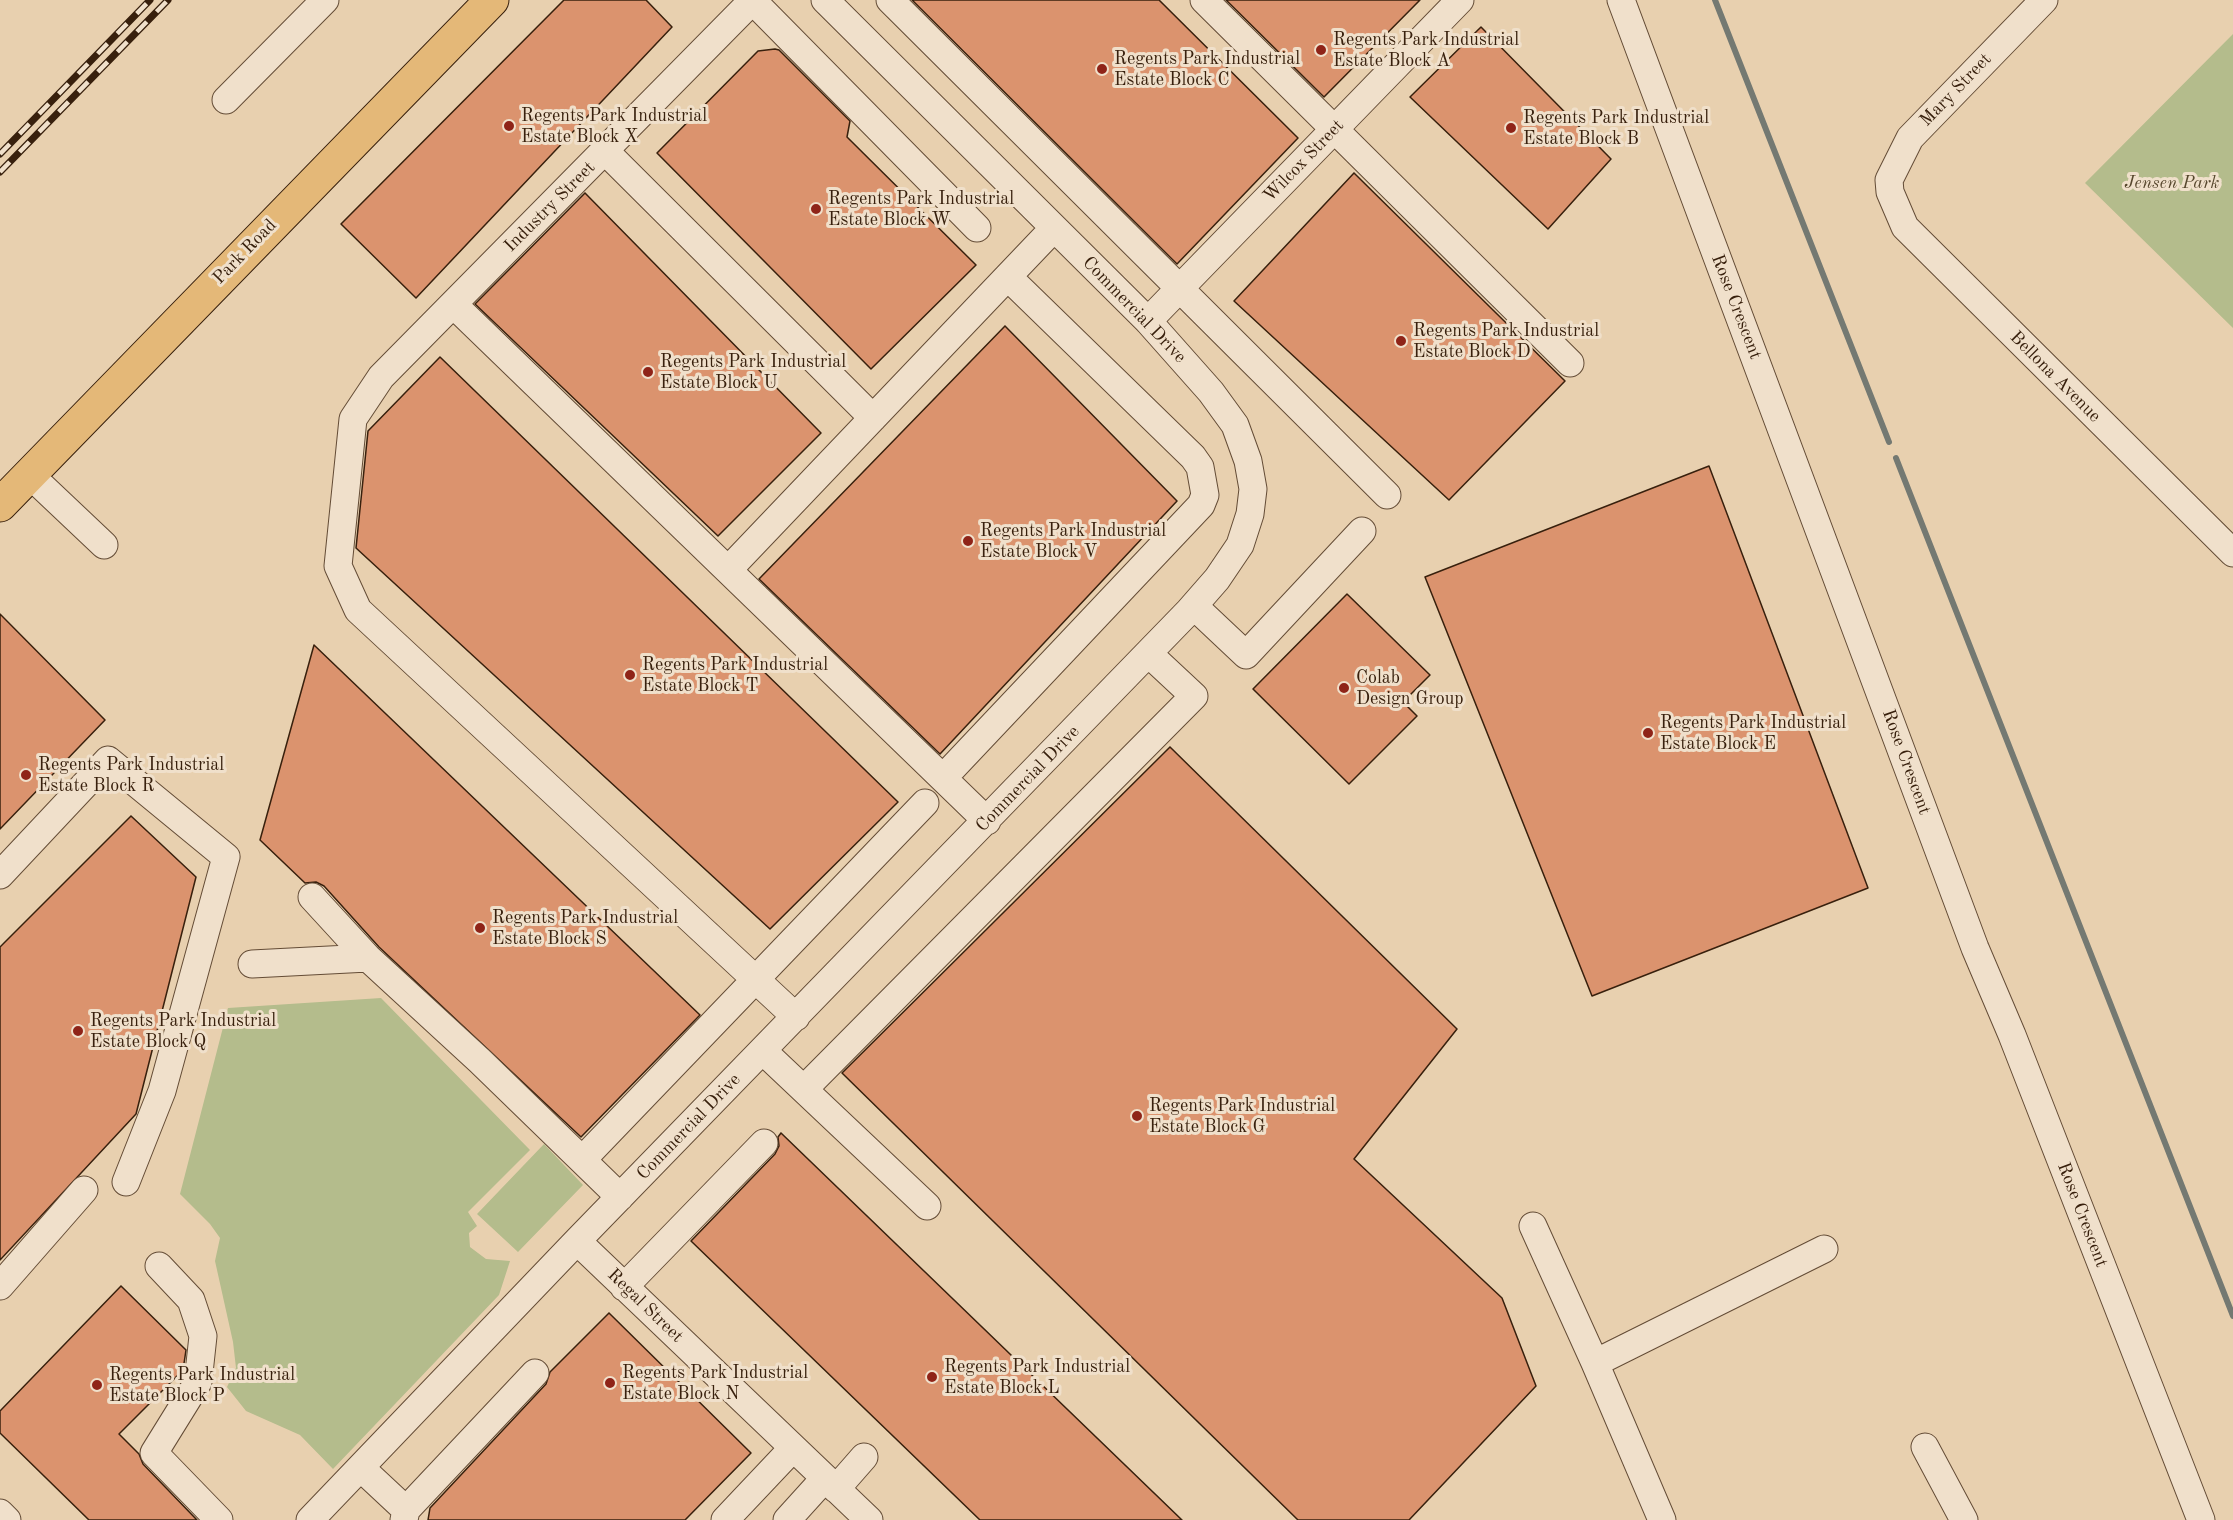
<!DOCTYPE html>
<style>
body{margin:0}
canvas{display:block;background:#e8d0af}
</style>
<canvas width="2233" height="1520"></canvas>
<script>
const ctx = document.querySelector('canvas').getContext('2d');
ctx.lineJoin = 'round';
function paint(path, color) { ctx.fillStyle = color; ctx.fill(path, 'evenodd'); }
const poly = rows => new Path2D(rows.map(r => 'M' + r).join(''));
function strokePath(path, color, width, dash) { ctx.strokeStyle = color; ctx.lineWidth = width; ctx.lineCap = dash ? 'butt' : 'round'; ctx.setLineDash(dash || []); ctx.stroke(path); }
function write(font, color, halo, rows, align = 'center') {
  ctx.font = font + ' "Old Standard TT",serif'; ctx.lineWidth = 6; ctx.setLineDash([]); ctx.textBaseline = 'middle'; ctx.strokeStyle = halo; ctx.fillStyle = color; for (const [text, x, y, turn = 0] of rows) {
    ctx.save(); ctx.translate(x, y); ctx.rotate((+turn || 0) * Math.PI / 180); ctx.textAlign = isNaN(turn) ? turn : align; if (halo) ctx.strokeText(text, 0, 0); ctx.fillText(text, 0, 0); ctx.restore();
  }
}
const green = poly([
 [2233,34,2233,328,2085,183],
 [381,998,530,1150,468,1212,477,1226,469,1233,470,1247,486,1259,510,1261,499,1295,333,1469,300,1435,246,1411,227,1387,236,1368,233,1342,215,1261,220,1238,210,1224,180,1194,228,1008],
 [544,1144,583,1185,518,1252,477,1214]
]);
const stream = poly([
 [1715,0,1889,442],
 [1896,458,2233,1316]
]);
const building = poly([
 [564,0,646,0,672,27,416,298,341,224,564,0],
 [912,0,1159,0,1298,138,1177,264,912,0],
 [1226,0,1420,0,1324,97,1226,0],
 [1481,27,1611,159,1548,229,1410,97,1481,27],
 [775,49,779,50,850,121,847,137,976,265,871,369,657,153,758,51,775,49],
 [1354,173,1565,381,1449,500,1234,301,1354,173],
 [585,193,821,433,718,536,475,304,585,193],
 [1005,326,1177,501,940,754,759,579,1005,326],
 [440,357,898,802,770,929,356,548,368,431,440,357],
 [1709,466,1868,888,1592,996,1425,577,1709,466],
 [1347,594,1430,675,1403,702,1417,716,1349,784,1253,689,1347,594],
 [0,614,105,720,0,829,0,614],
 [314,645,700,1015,581,1137,379,947,324,886,316,882,305,883,260,840,314,645],
 [1170,747,1457,1029,1354,1159,1502,1298,1536,1386,1409,1520,1298,1520,842,1073,1170,747],
 [131,816,196,877,136,1114,0,1260,0,947,131,816],
 [781,1133,1182,1520,980,1520,691,1241,775,1154,779,1146,778,1137,781,1133],
 [121,1286,186,1350,183,1370,119,1434,139,1454,143,1464,197,1520,89,1520,0,1433,0,1411,121,1286],
 [609,1313,751,1453,685,1520,428,1520,430,1508,546,1384,550,1372,609,1313]
]);
const minor = poly([
 [753,0,381,377,353,419,338,566,358,610,796,1017],
 [890,0,1387,495],
 [1204,0,1570,363],
 [1621,0,1975,948,2012,1035,2201,1520],
 [2044,0,1910,138,1889,180,1890,192,1905,227,2233,553],
 [753,1,977,228],
 [226,100,325,0],
 [605,151,873,418],
 [454,305,987,821],
 [1148,321,1460,0],
 [30,475,104,545],
 [728,570,1054,228],
 [1194,606,1246,655,1362,531],
 [943,778,1201,505,1205,495,1200,467,1193,457,1008,277],
 [0,875,108,760,226,857,162,1091,126,1182],
 [312,897,368,958,480,1061,620,1197],
 [252,964,368,958],
 [763,1051,927,1206],
 [804,1089,1194,696,1149,654],
 [582,1160,925,803],
 [1533,1226,1595,1363],
 [577,1241,869,1520],
 [159,1266,191,1300,203,1336,198,1382,154,1453,219,1520],
 [0,1286,84,1190],
 [624,1287,764,1143],
 [1925,1447,1964,1520],
 [361,1468,406,1510,404,1520],
 [836,1489,864,1457],
 [406,1510,535,1373],
 [0,1513,7,1520],
 [310,1520,577,1241,1189,611,1217,579,1240,545,1250,514,1253,489,1248,461,1235,425,1211,392,1148,321,825,0],
 [725,1520,793,1448],
 [787,1520,825,1478],
 [1662,1520,1595,1363,1824,1249]
]);
const major = poly([
 [0,505,492,0]
]);
const rail = poly([
 [0,154,150,0],
 [0,172,168,0]
]);
const markers = [
 [1321,50,6,"#8f2418"],
 [1102,69,6,"#8f2418"],
 [509,126,6,"#8f2418"],
 [1511,128,6,"#8f2418"],
 [816,209,6,"#8f2418"],
 [1401,341,6,"#8f2418"],
 [648,372,6,"#8f2418"],
 [968,541,6,"#8f2418"],
 [630,675,6,"#8f2418"],
 [1344,688,6,"#8f2418"],
 [1648,733,6,"#8f2418"],
 [26,775,6,"#8f2418"],
 [480,928,6,"#8f2418"],
 [78,1031,6,"#8f2418"],
 [1137,1116,6,"#8f2418"],
 [932,1377,6,"#8f2418"],
 [610,1383,6,"#8f2418"],
 [97,1385,6,"#8f2418"]
];
const poiNames = [
 ["Regents Park Industrial",1333,40],
 ["Estate Block A",1333,61],
 ["Regents Park Industrial",1114,59],
 ["Estate Block C",1114,80],
 ["Regents Park Industrial",521,116],
 ["Estate Block X",521,137],
 ["Regents Park Industrial",1523,118],
 ["Estate Block B",1523,139],
 ["Regents Park Industrial",828,199],
 ["Estate Block W",828,220],
 ["Regents Park Industrial",1413,331],
 ["Estate Block D",1413,352],
 ["Regents Park Industrial",660,362],
 ["Estate Block U",660,383],
 ["Regents Park Industrial",980,531],
 ["Estate Block V",980,552],
 ["Regents Park Industrial",642,665],
 ["Estate Block T",642,686],
 ["Colab",1356,678],
 ["Design Group",1356,699],
 ["Regents Park Industrial",1660,723],
 ["Estate Block E",1660,744],
 ["Regents Park Industrial",38,765],
 ["Estate Block R",38,786],
 ["Regents Park Industrial",492,918],
 ["Estate Block S",492,939],
 ["Regents Park Industrial",90,1021],
 ["Estate Block Q",90,1042],
 ["Regents Park Industrial",1149,1106],
 ["Estate Block G",1149,1127],
 ["Regents Park Industrial",944,1367],
 ["Estate Block L",944,1388],
 ["Regents Park Industrial",622,1373],
 ["Estate Block N",622,1394],
 ["Regents Park Industrial",109,1375],
 ["Estate Block P",109,1396]
];
const streetNames = [
 ["Mary Street",1956,90,-46],
 ["Wilcox Street",1304,161,-46],
 ["Industry Street",550,207,-45],
 ["Park Road",245,252,-46],
 ["Rose Crescent",1736,307,69],
 ["Commercial Drive",1134,310,46],
 ["Bellona Avenue",2055,377,45],
 ["Rose Crescent",1906,762,70],
 ["Commercial Drive",1028,779,-46],
 ["Commercial Drive",689,1127,-46],
 ["Rose Crescent",2082,1215,69],
 ["Regal Street",645,1306,44]
];
const parkNames = [
 ["Jensen Park",2172,183]
];
paint(green, '#b4bc8c');
strokePath(stream, '#747972', 6);
paint(building, '#db936e');
strokePath(building, '#38200d', 1.5);
strokePath(minor, '#644c36', 29);
strokePath(major, '#38200d', 35);
strokePath(minor, '#f0e0cb', 27);
strokePath(major, '#e4b878', 33);
strokePath(rail, '#38200d', 7);
strokePath(rail, '#f0e0cb', 4.5, [14]);
for (const [x, y, r, color] of markers) { const dot = new Path2D(); dot.arc(x, y, r, 0, 2 * Math.PI); ctx.fillStyle = color; ctx.fill(dot); strokePath(dot, '#f0e0cb', 2); }
write('18px', '#38200d', '#f0e0cb', poiNames, 'left');
write('18px', '#38200d', '#f0e0cb', streetNames);
write('italic 18px', '#57472d', '#f0e0cb', parkNames);
</script>
